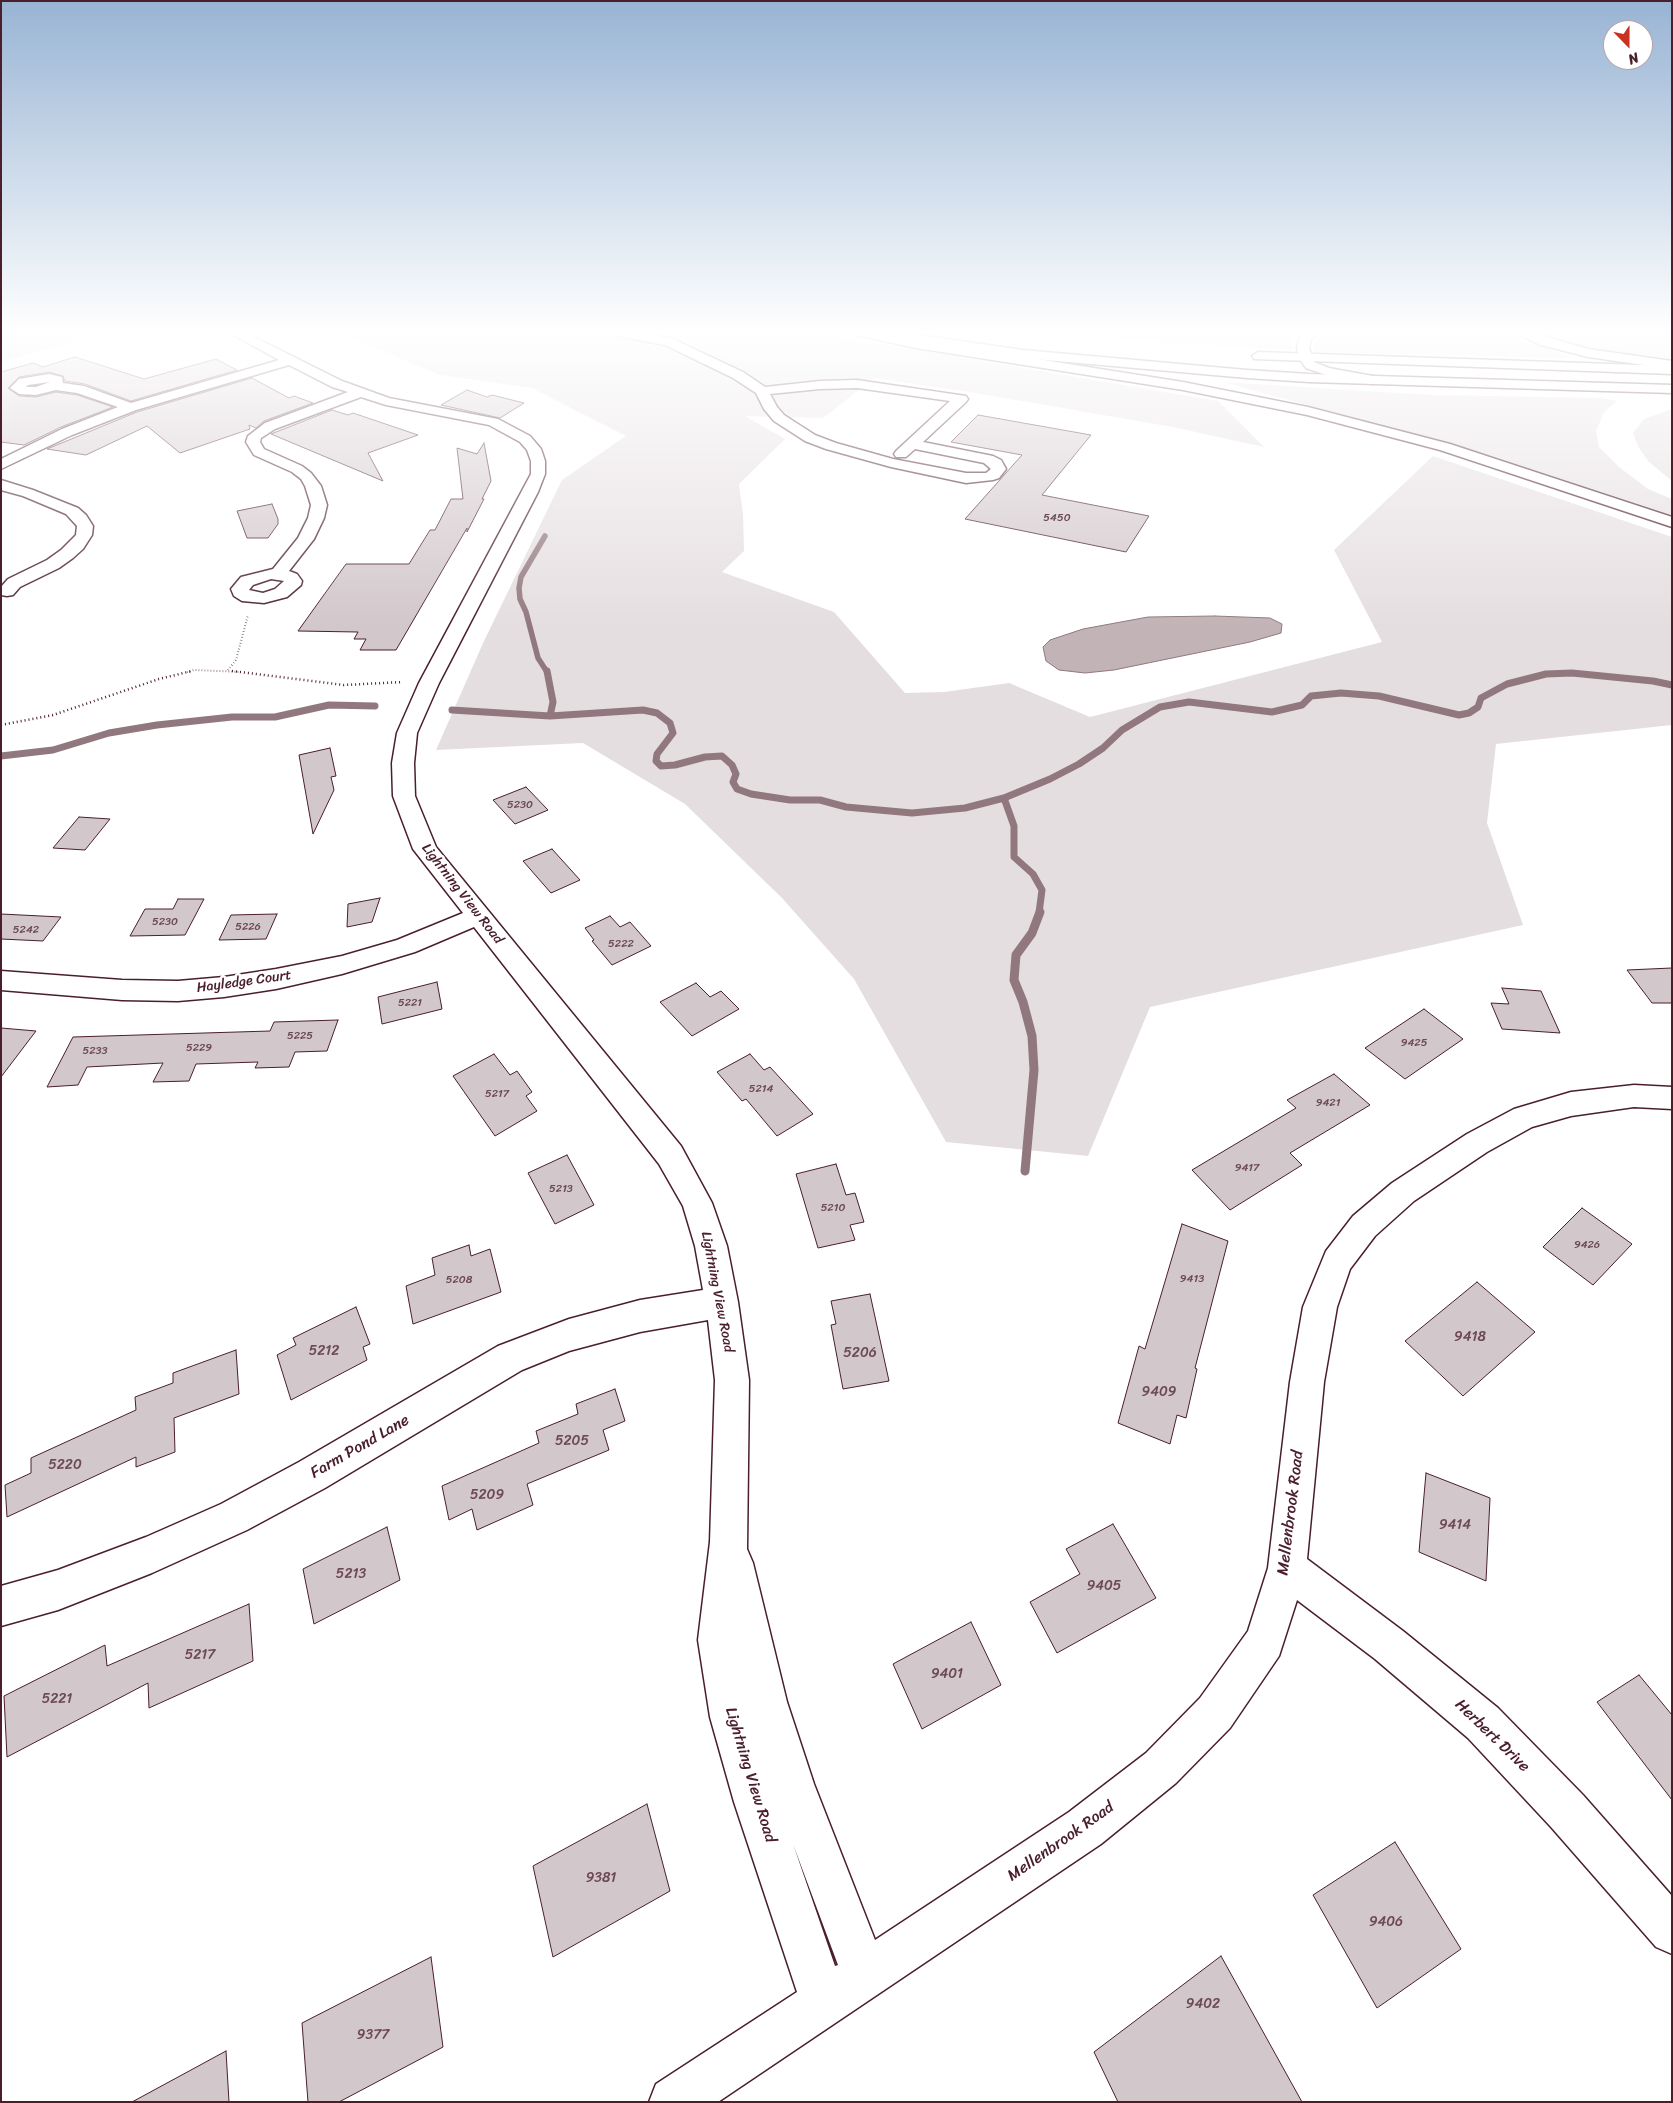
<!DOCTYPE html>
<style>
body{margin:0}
#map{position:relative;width:1673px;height:2103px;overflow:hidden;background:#fff;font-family:Sriracha,sans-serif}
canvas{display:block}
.frame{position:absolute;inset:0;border:2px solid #4a1f2b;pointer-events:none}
.north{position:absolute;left:1603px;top:20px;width:50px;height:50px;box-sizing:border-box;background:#fff;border:1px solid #b7a5aa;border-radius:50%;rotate:158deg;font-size:14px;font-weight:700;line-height:20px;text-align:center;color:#4a1f2b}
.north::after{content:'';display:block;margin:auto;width:18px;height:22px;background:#c8321e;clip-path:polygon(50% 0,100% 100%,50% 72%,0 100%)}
</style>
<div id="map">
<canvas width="1673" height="2103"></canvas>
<div class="frame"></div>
<div class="north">N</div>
</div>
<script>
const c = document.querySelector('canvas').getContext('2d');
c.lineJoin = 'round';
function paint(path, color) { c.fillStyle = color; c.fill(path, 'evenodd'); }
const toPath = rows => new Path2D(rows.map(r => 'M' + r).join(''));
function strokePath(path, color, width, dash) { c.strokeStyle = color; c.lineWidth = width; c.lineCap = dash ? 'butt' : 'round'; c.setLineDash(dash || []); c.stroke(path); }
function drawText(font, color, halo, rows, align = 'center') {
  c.font = font + ' Sriracha,sans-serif'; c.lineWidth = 5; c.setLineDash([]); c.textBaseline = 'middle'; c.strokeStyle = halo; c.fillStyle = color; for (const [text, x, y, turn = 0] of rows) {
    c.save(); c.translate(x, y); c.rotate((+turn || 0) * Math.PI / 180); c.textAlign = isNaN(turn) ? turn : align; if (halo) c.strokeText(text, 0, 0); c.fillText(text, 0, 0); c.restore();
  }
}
const green = toPath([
 [1,332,61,332,53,336,79,340,1,362],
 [337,332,811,332,1218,401,1264,447,1173,427,970,392,874,378,823,418,745,416,785,439,739,484,743,514,744,551,722,572,834,612,905,693,944,692,1009,683,1090,717,1382,642,1334,550,1433,456,1672,537,1672,725,1496,744,1487,823,1523,925,1150,1007,1088,1156,946,1142,854,979,782,898,685,804,583,743,436,750,484,641,562,480,626,436,532,388,440,375],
 [1202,332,1302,332,1291,341,1292,350,1091,337,1092,334],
 [1323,332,1501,332,1573,358,1313,352,1316,339],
 [1534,332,1672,332,1672,360,1612,353,1575,346],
 [1223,382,1431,395,1600,398,1617,401,1604,412,1596,431,1599,447,1619,467,1648,489,1672,499,1672,515,1486,454],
 [1672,409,1672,481,1649,462,1639,448,1633,433,1644,419]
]);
const water = toPath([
 [1215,616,1270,618,1282,624,1281,633,1250,642,1114,670,1085,673,1059,670,1046,661,1043,647,1050,640,1083,629,1148,617,1215,616]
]);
const streamFar2 = toPath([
 [545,536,521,577,519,588,520,599,526,612,538,658,547,672]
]);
const streamFar1 = toPath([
 [547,671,553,702,550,716],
 [452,710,550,716,643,710,657,713,670,723,673,733,657,754,656,761,661,766,675,765,705,757,722,756,732,765,736,774,733,782,737,789,751,794,790,800,820,800,846,807,912,813,965,808,1004,798,1050,779,1079,764,1103,748,1122,730,1160,707,1189,702,1272,712,1302,705,1311,696,1341,693,1379,696,1459,715,1469,713,1478,707,1481,698,1507,684,1546,674,1572,673,1653,681,1672,685],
 [1,756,53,750,109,733,157,725,232,717,275,717,329,705,375,706],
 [1004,798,1014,826,1014,857,1033,874,1042,890,1039,913]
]);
const stream = toPath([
 [1025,1171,1034,1070,1032,1036,1023,1002,1014,980,1016,955,1032,933,1040,912]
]);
const building = toPath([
 [75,357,144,379,216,359,237,370,131,401,85,384,65,381,63,376,49,372,19,377,8,388,19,396,36,397,56,392,77,395,113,407,61,427,24,445,1,442,1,372,33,363,43,367,75,357],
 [252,378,289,398,294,396,313,403,264,421,256,428,249,425,250,429,180,453,147,426,86,455,47,449,137,412,252,378],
 [467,390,487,397,492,395,524,403,500,418,441,405,467,390],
 [332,410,348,415,353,413,418,435,368,453,383,481,271,434,332,410],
 [978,415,1091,435,1042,495,1149,516,1126,552,965,519,1022,455,951,442,978,415],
 [484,443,491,481,482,499,484,499,467,532,467,528,396,650,360,650,366,639,354,639,358,632,298,631,346,564,409,564,430,530,435,530,451,499,463,499,457,448,477,454,484,443],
 [272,504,278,519,278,524,268,538,247,538,237,511,272,504],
 [330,748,336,776,331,777,334,790,313,834,299,755,330,748],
 [526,787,548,810,515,824,493,800,526,787],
 [79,817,110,819,85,850,53,848,79,817],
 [552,849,580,880,551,893,523,861,552,849],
 [380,898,372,922,347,927,348,904,380,898],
 [178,899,204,899,185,935,130,936,145,909,173,909,178,899],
 [1,914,61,917,43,941,1,939,1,914],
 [277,914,266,939,219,940,231,915,277,914],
 [610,916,620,927,630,922,651,946,612,965,592,941,594,940,585,928,610,916],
 [1672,968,1672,1003,1652,1003,1627,970,1672,968],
 [437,982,442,1009,382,1024,378,997,437,982],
 [696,983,710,997,721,991,739,1009,692,1036,660,1002,696,983],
 [1502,988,1541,991,1560,1033,1502,1029,1491,1003,1509,1004,1502,988],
 [1424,1009,1463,1039,1405,1079,1365,1048,1424,1009],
 [338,1020,327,1051,295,1052,289,1067,255,1068,258,1062,196,1064,189,1081,153,1082,163,1063,87,1067,78,1085,47,1087,73,1037,270,1031,274,1022,338,1020],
 [1,1028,36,1031,1,1077,1,1028],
 [494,1054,510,1075,517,1071,532,1092,526,1096,537,1111,495,1136,453,1076,494,1054],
 [750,1054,764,1070,770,1067,813,1114,777,1136,746,1099,742,1101,717,1072,750,1054],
 [1334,1074,1370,1105,1290,1153,1302,1165,1230,1210,1192,1170,1296,1108,1287,1100,1334,1074],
 [567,1155,594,1205,555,1224,528,1173,567,1155],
 [836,1164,846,1195,855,1193,864,1222,850,1225,855,1240,818,1248,796,1174,836,1164],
 [1582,1208,1632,1244,1593,1285,1543,1247,1582,1208],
 [1182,1224,1228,1241,1195,1368,1197,1369,1186,1418,1177,1415,1170,1444,1118,1423,1139,1346,1145,1349,1182,1224],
 [469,1245,471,1256,490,1249,501,1292,413,1324,406,1286,435,1275,432,1258,469,1245],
 [1477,1282,1535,1332,1463,1396,1405,1341,1477,1282],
 [870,1294,889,1381,843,1389,831,1325,836,1324,831,1301,870,1294],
 [356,1307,370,1344,363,1347,367,1360,291,1400,277,1355,296,1345,293,1338,356,1307],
 [236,1350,239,1394,174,1418,175,1452,136,1467,136,1457,7,1517,5,1485,31,1473,31,1458,136,1410,135,1397,173,1383,173,1373,236,1350],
 [615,1389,625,1421,603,1430,609,1450,527,1484,533,1505,477,1530,472,1509,449,1520,442,1486,539,1443,536,1431,578,1414,576,1404,615,1389],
 [1426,1473,1490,1498,1486,1581,1419,1552,1426,1473],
 [1113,1524,1156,1598,1057,1653,1030,1602,1080,1574,1066,1549,1113,1524],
 [387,1527,400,1580,314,1624,303,1569,387,1527],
 [249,1604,253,1661,149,1708,148,1683,7,1757,4,1696,105,1645,107,1666,249,1604],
 [971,1622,1001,1685,922,1729,893,1664,971,1622],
 [1639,1675,1672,1715,1672,1800,1597,1702,1639,1675],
 [647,1804,670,1891,553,1957,533,1866,647,1804],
 [1395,1842,1461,1949,1377,2008,1313,1895,1395,1842],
 [1221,1956,1302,2102,1118,2102,1094,2052,1221,1956],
 [431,1957,443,2047,339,2102,308,2102,302,2023,431,1957],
 [226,2051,229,2102,132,2102,226,2051]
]);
const pathFar1 = toPath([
 [228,670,236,660,248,615],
 [187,672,194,670,241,672]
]);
const path = toPath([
 [232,671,344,685,403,682],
 [1,725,53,715,159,679,192,671]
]);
const minor = toPath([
 [228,332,244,332,342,381,389,398,498,419,530,436,541,449,545,461,545,474,538,492,439,683,417,733,414,763,415,796,436,847,681,1146,712,1203,727,1246,738,1302,749,1380,747,1549,753,1563,787,1702,814,1784,875,1940,1069,1812,1146,1753,1200,1698,1248,1631,1268,1568,1290,1382,1303,1307,1326,1251,1353,1216,1392,1183,1467,1134,1514,1109,1571,1092,1634,1085,1672,1087,1672,1109,1634,1107,1571,1116,1532,1127,1487,1152,1414,1201,1375,1236,1350,1269,1337,1307,1324,1382,1307,1559,1403,1631,1498,1708,1583,1795,1672,1896,1672,1954,1656,1947,1551,1827,1468,1738,1375,1659,1297,1600,1279,1656,1230,1728,1176,1783,1101,1844,718,2102,649,2102,656,2084,797,1992,734,1802,710,1717,698,1640,710,1542,715,1380,708,1320,640,1332,569,1351,522,1370,325,1488,247,1530,152,1573,58,1610,1,1626,1,1586,58,1570,146,1537,221,1504,299,1462,498,1346,569,1319,640,1300,703,1290,695,1246,683,1206,659,1164,474,927,415,952,342,974,276,989,224,997,178,1001,122,1000,1,990,1,971,122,980,178,981,224,977,276,969,342,956,397,940,463,913,413,849,393,796,392,763,397,733,419,683,531,474,531,461,527,450,520,442,489,425,386,405,361,397,275,429,261,438,260,442,264,449,302,466,311,473,321,486,327,505,324,518,314,539,289,571,297,574,302,581,301,585,287,597,264,603,242,601,234,596,231,589,241,577,273,569,298,538,308,518,311,505,305,486,301,479,292,472,254,455,246,442,248,436,265,423,348,392,332,387,289,365,136,410,72,435,1,469,1,459,62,429,118,407,77,393,56,390,36,395,19,394,10,388,19,379,49,374,62,377,63,383,84,386,131,403,279,360,228,332],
 [50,382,36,387,26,387,28,385,50,382],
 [271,579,284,581,275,589,263,593,249,590,253,585,271,579],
 [793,1844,838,1965,835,1966,793,1844],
 [611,332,641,332,673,339,743,372,765,387,820,381,857,380,966,396,968,399,966,402,923,442,993,456,1001,460,1006,469,999,478,993,480,966,483,891,467,826,449,805,441,774,421,764,409,756,393,733,378,665,345,617,336,611,332],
 [857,388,950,401,896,451,894,454,896,457,906,457,915,449,984,463,991,469,986,473,966,473,893,459,836,443,815,435,784,415,777,407,770,394,820,389,857,388],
 [1,480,33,490,78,508,86,515,93,526,92,535,83,549,73,558,59,568,20,587,13,595,7,596,1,595,1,587,8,579,47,560,61,550,76,535,77,526,66,514,23,496,1,490,1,480]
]);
const major = toPath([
 [865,332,898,332,1023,350,1247,370,1309,374,1672,385,1672,393,1309,382,1247,378,1023,358,871,336,865,332],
 [1258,352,1672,366,1672,374,1254,359,1252,356,1258,352]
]);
const highway = toPath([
 [854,332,878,332,916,340,1183,382,1308,407,1450,444,1672,517,1672,527,1440,450,1307,415,1183,390,916,348,856,335,854,332],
 [1305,332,1318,332,1311,340,1309,348,1314,362,1329,368,1378,377,1379,380,1373,384,1326,375,1306,368,1299,358,1297,348,1299,339,1305,332],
 [1512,332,1530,332,1588,349,1672,361,1672,369,1588,357,1541,345,1512,332]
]);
const numberNames = [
 ["5450",1057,518],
 ["5230",520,805],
 ["5230",165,922],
 ["5226",248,927],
 ["5242",26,930],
 ["5222",621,944],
 ["5221",410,1003],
 ["5225",300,1036],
 ["9425",1414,1043],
 ["5229",199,1048],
 ["5233",95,1051],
 ["5214",761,1089],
 ["5217",497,1094],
 ["9421",1328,1103],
 ["9417",1247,1168],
 ["5213",561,1189],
 ["5210",833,1208],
 ["9426",1587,1245],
 ["9413",1192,1279],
 ["5208",459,1280]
];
const streetNames = [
 ["Lightning View Road",462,894,52],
 ["Hayledge Court",244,982,-8],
 ["Lightning View Road",717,1292,79]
];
const nearNumbernames = [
 ["9418",1470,1337],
 ["5212",324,1351],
 ["5206",860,1353],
 ["9409",1159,1392],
 ["5205",572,1441],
 ["5220",65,1465],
 ["5209",487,1495],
 ["9414",1455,1525],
 ["5213",351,1574],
 ["9405",1104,1586],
 ["5217",200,1655],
 ["9401",947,1674],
 ["5221",57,1699],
 ["9381",601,1878],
 ["9406",1386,1922],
 ["9402",1203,2004],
 ["9377",373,2035]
];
const nearStreetnames = [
 ["Farm Pond Lane",360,1447,-30],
 ["Mellenbrook Road",1291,1513,-83],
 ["Herbert Drive",1492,1736,44],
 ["Lightning View Road",750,1775,73],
 ["Mellenbrook Road",1061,1842,-35]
];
paint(green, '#e5dee0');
paint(water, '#c1b3b6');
strokePath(water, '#91787e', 1);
strokePath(streamFar2, '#91787e', 5.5);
strokePath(streamFar1, '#91787e', 7);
strokePath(stream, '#91787e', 9);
paint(building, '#d2c7cb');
strokePath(building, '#4a1f2b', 1);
strokePath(minor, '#4a1f2b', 3);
strokePath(major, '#4a1f2b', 3);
strokePath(highway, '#4a1f2b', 3);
strokePath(pathFar1, '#4a1f2b', 2, [0.5, 2.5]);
strokePath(path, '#4a1f2b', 2.5, [1, 3]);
paint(minor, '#fff');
paint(major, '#fff');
paint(highway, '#fff');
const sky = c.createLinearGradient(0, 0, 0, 627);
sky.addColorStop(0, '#98b4d4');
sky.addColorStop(0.53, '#fff');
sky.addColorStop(1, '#ffffff00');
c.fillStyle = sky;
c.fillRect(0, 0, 1673, 627);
drawText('11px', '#6c4953', null, numberNames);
drawText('14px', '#4a1f2b', '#fff', streetNames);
drawText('14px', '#6c4953', null, nearNumbernames);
drawText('16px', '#4a1f2b', '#fff', nearStreetnames);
</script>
